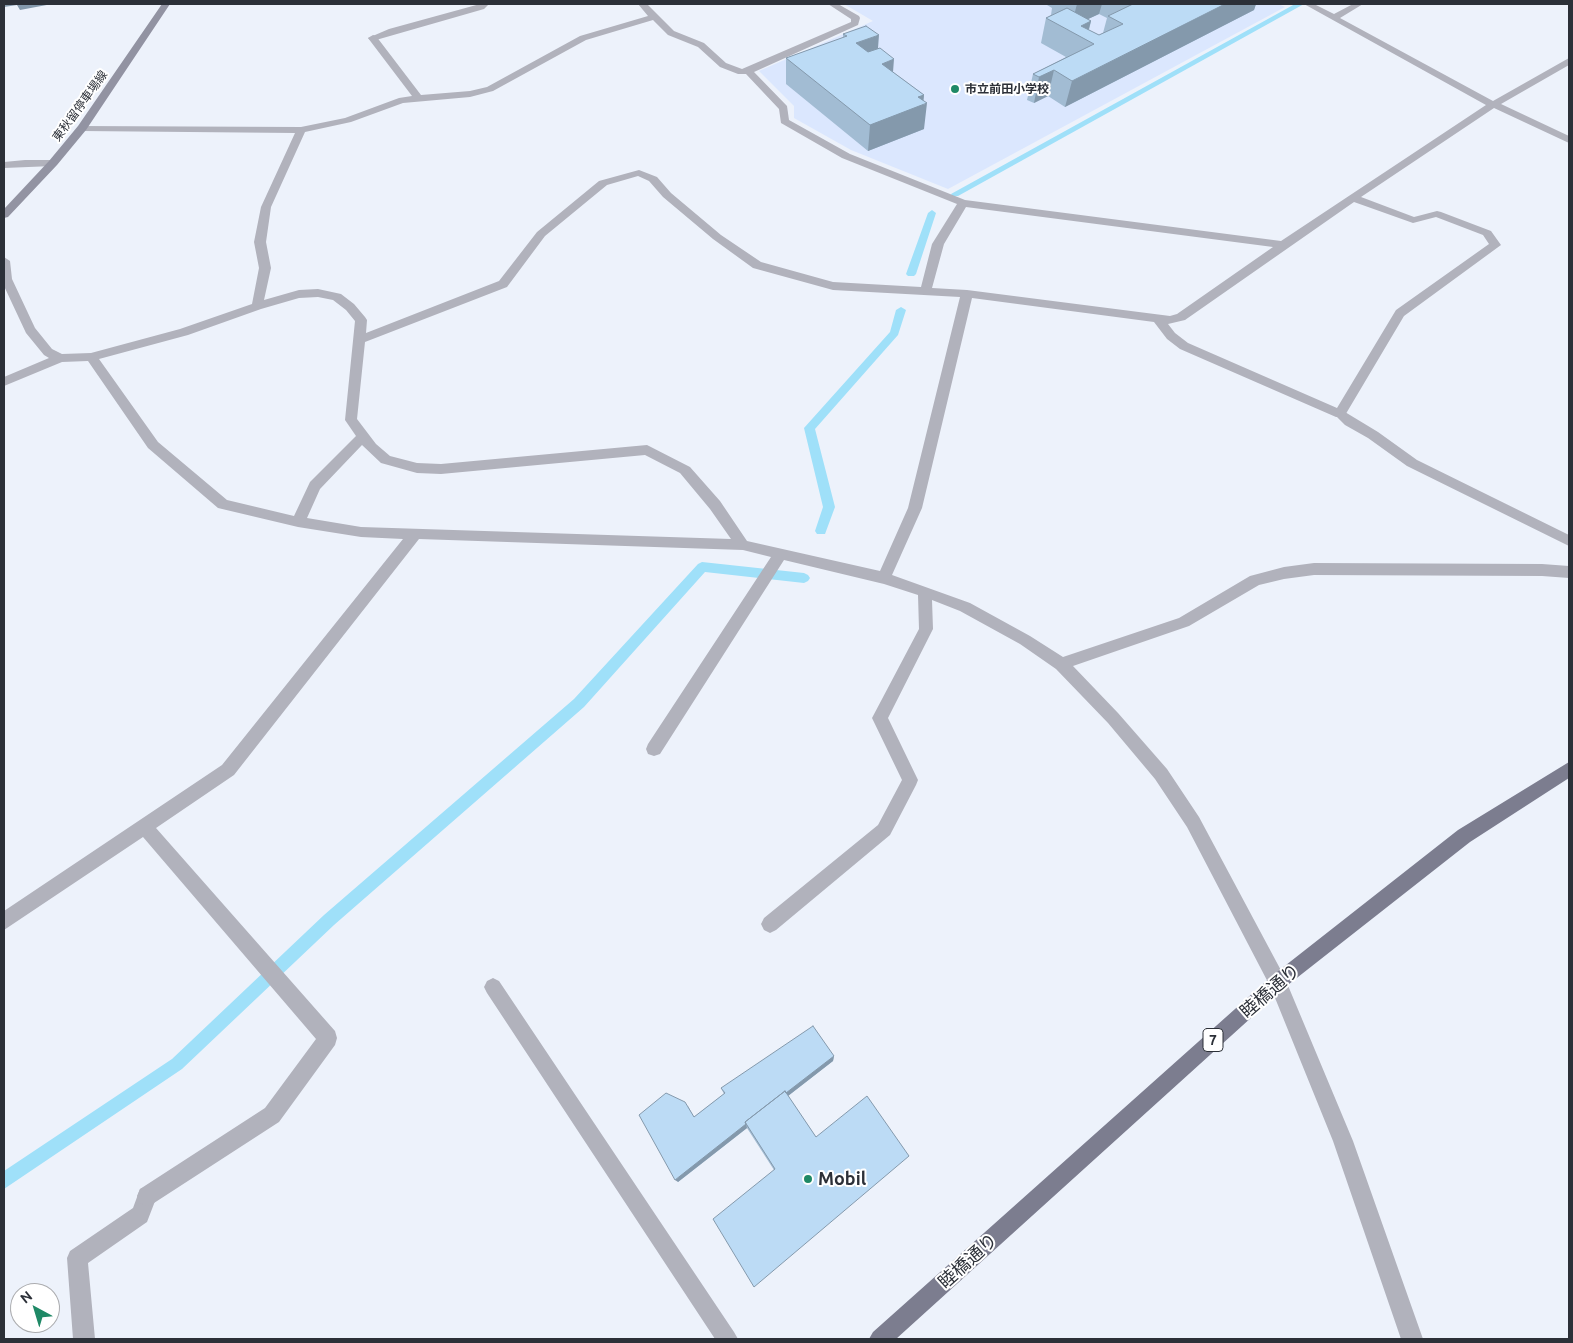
<!DOCTYPE html>
<meta charset="utf-8">
<style>
body{margin:0}
#map{position:relative;width:1573px;height:1343px;overflow:hidden;background:#edf2fb;font-family:Ubuntu,sans-serif}
canvas{display:block}
.frame{position:absolute;inset:0;border:5px solid #2c3038;pointer-events:none}
.north{position:absolute;left:10px;top:1283px;width:50px;height:50px;box-sizing:border-box;background:#fff;border:1px solid #abacaf;border-radius:50%;rotate:321deg;font-size:14px;font-weight:700;line-height:20px;text-align:center;color:#2c3038}
.north::after{content:'';display:block;margin:auto;width:18px;height:22px;background:#1f8966;clip-path:polygon(50% 0,100% 100%,50% 72%,0 100%)}
</style>
<div id="map">
<canvas width="1573" height="1343"></canvas>
<div class="frame"></div>
<div class="north">N</div>
</div>
<script>
const c = document.querySelector('canvas').getContext('2d');
c.lineJoin = 'round';
function paint(path, color) { c.fillStyle = color; c.fill(path, 'evenodd'); }
const toPath = rows => new Path2D(rows.map(r => 'M' + r).join(''));
function strokePath(path, color, width, dash) { c.strokeStyle = color; c.lineWidth = width; c.lineCap = dash ? 'butt' : 'round'; c.setLineDash(dash || []); c.stroke(path); }
function drawText(font, color, halo, rows, align = 'center') {
  c.font = font + ' Ubuntu,"Noto Sans JP",sans-serif'; c.lineWidth = 4; c.setLineDash([]); c.textBaseline = 'middle'; c.strokeStyle = halo; c.fillStyle = color; for (const [text, x, y, turn = 0] of rows) {
    c.save(); c.translate(x, y); c.rotate((+turn || 0) * Math.PI / 180); c.textAlign = isNaN(turn) ? turn : align; if (halo) c.strokeText(text, 0, 0); c.fillText(text, 0, 0); c.restore();
  }
}
const built = toPath([
 [844,4,1278,4,1285,7,948,189,851,150,794,118,794,106,759,71,873,21]
]);
const stream = toPath([
 [1295,4,1304,4,958,196,952,196,951,194,1295,4],
 [932,210,936,213,916,274,914,276,908,276,906,274,928,213,932,210],
 [901,307,906,310,898,335,815,429,835,507,825,534,817,534,815,531,823,507,804,428,890,332,896,310,901,307],
 [702,562,804,573,808,575,810,578,808,581,804,583,705,572,584,707,334,925,182,1069,4,1189,4,1171,172,1059,324,915,574,699,698,564,702,562]
]);
const lane = toPath([
 [480,4,489,4,484,9,376,40,370,40,368,38,389,29,480,4],
 [1340,409,1378,432,1417,460,1569,535,1569,546,1407,466,1368,438,1345,425,1334,414,1336,411,1340,409],
 [147,1186,154,1189,157,1196,147,1222,88,1263,95,1339,73,1339,67,1258,70,1251,133,1208,140,1189,147,1186]
]);
const street = toPath([
 [638,4,647,4,674,31,704,43,726,63,742,69,851,22,851,19,828,4,838,4,859,16,860,18,858,25,754,72,787,106,789,120,850,154,965,200,1281,241,1486,105,1304,4,1314,4,1334,14,1353,4,1363,4,1340,18,1493,101,1569,58,1569,65,1501,104,1569,136,1569,143,1494,108,1361,197,1414,217,1437,211,1441,212,1491,231,1501,245,1404,316,1344,417,1336,417,1180,349,1167,339,1154,322,972,298,922,508,892,575,970,603,1030,636,1063,657,1179,618,1250,576,1284,567,1314,563,1542,564,1569,566,1569,578,1542,576,1314,575,1284,579,1259,585,1189,626,1073,666,1118,713,1167,769,1199,817,1284,976,1353,1141,1423,1339,1401,1339,1333,1141,1271,988,1187,827,1155,779,1108,723,1056,669,1020,644,960,611,932,600,933,629,888,718,918,780,916,785,890,835,776,930,770,933,764,930,761,924,764,918,878,825,902,780,872,718,919,629,918,595,884,584,784,560,660,754,654,756,648,754,646,749,648,744,771,557,743,550,419,539,234,775,156,828,335,1031,337,1038,335,1045,279,1122,154,1203,147,1206,140,1203,137,1196,140,1189,265,1108,316,1039,143,837,4,930,4,911,222,765,403,539,361,537,298,527,218,508,148,448,88,361,62,362,4,386,4,377,49,358,44,355,26,333,4,286,4,257,10,261,12,279,35,328,52,349,62,354,91,353,180,329,252,304,259,268,254,242,261,207,295,133,82,131,78,130,78,126,301,127,345,118,399,98,412,96,368,38,373,35,376,36,421,95,470,91,487,87,580,36,648,16,638,4],
 [653,20,668,35,698,47,720,67,738,74,746,74,779,109,781,123,842,158,957,204,932,244,921,287,833,282,761,262,721,235,671,193,657,177,639,170,599,181,537,232,499,281,366,333,367,320,365,317,354,304,341,294,318,289,299,290,264,300,271,268,266,242,271,207,305,132,351,122,403,103,470,97,493,91,586,40,653,20],
 [638,176,649,181,663,197,713,239,753,268,833,290,960,297,908,508,880,571,747,541,720,501,690,467,647,445,441,464,417,463,390,456,376,444,357,419,365,342,507,287,545,236,607,185,638,176],
 [1354,202,1413,223,1436,217,1483,235,1489,244,1396,310,1337,408,1188,343,1175,333,1168,324,1185,320,1354,202],
 [966,207,1273,247,1177,314,1170,316,967,290,932,288,944,244,966,207],
 [318,297,333,300,346,310,355,321,345,420,356,436,310,482,294,516,227,500,158,442,99,359,188,335,261,309,299,298,318,297],
 [362,445,381,463,417,473,441,474,645,455,680,473,710,509,731,539,361,527,307,518,320,489,362,445],
 [25,160,53,160,58,163,53,166,4,168,4,162,25,160],
 [493,978,499,981,734,1332,738,1339,715,1339,487,993,484,987,487,981,493,978]
]);
const secondary = toPath([
 [162,4,170,4,86,130,57,165,8,217,4,218,4,209,49,161,78,126,162,4]
]);
const primary = toPath([
 [1569,762,1569,778,1470,842,1284,988,896,1339,869,1339,873,1332,1272,976,1458,830,1569,762]
]);
const wall = toPath([
 [1047,4,1256,4,1254,10,1065,107,1048,96,1034,103,1027,100,1033,74,1066,57,1041,43,1046,18,1051,15,1052,8,1047,5],
 [1099,14,1107,18,1103,33,1099,35,1089,30,1091,21,1088,19],
 [843,34,878,49,893,72,924,95,923,101,924,129,868,151,786,84,786,58,843,38],
 [834,1056,833,1061,788,1096,816,1137,909,1156,774,1170,747,1128,678,1182,688,1106,694,1117,724,1094,721,1088]
]);
const shadedWall = toPath([
 [4,4,52,4,20,10,17,5,4,7],
 [1077,4,1102,4,1099,14,1071,27],
 [1225,4,1256,4,1254,10,1065,107,1072,81],
 [1091,21,1086,39,1081,26],
 [879,35,877,61,856,43],
 [894,59,892,85,882,64],
 [1054,70,1048,96,1034,103,1039,77],
 [924,95,923,105,927,103,924,129,868,151,870,125,918,97],
 [834,1056,833,1061,748,1127,746,1124],
 [746,1124,747,1128,678,1182,675,1180]
]);
const building = toPath([
 [1133,4,1225,4,1072,81,1054,70,1039,77,1033,74,1094,44,1046,18,1067,8,1091,21,1081,26,1099,35,1123,24,1108,16,1133,4],
 [866,26,879,35,856,43,868,52,880,48,894,59,882,64,924,95,918,97,927,103,870,125,786,58,847,36,843,34,866,26],
 [813,1026,834,1056,786,1093,785,1091,745,1122,746,1124,675,1180,639,1115,666,1093,685,1102,694,1117,725,1093,721,1088,813,1026],
 [785,1091,816,1137,867,1096,909,1156,754,1287,713,1219,775,1169,745,1122,785,1091]
]);
const markers = [
 [955,89,5,"#1f8966"],
 [808,1179,5,"#1f8966"]
];
const farPoinames = [
 ["市立前田小学校",965,89]
];
const farStreetnames = [
 ["東秋留停車場線",80,106,-54]
];
const shields = [
 [1213,1040,20]
];
const shieldNames = [
 ["7",1213,1040]
];
const nearStreetnames = [
 ["睦橋通り",1270,991,-41],
 ["睦橋通り",968,1261,-42]
];
const nearPoinames = [
 ["Mobil",818,1179]
];
paint(built, '#dbe7fe');
paint(stream, '#9fe0f9');
paint(lane, '#b1b2bc');
paint(street, '#b1b2bc');
paint(secondary, '#9293a2');
paint(primary, '#7c7d8f');
paint(wall, '#a2bcd3');
paint(shadedWall, '#8499ac');
paint(building, '#bcdbf5');
strokePath(building, '#8499ac', 1);
for (const [x, y, r, color] of markers) { const dot = new Path2D(); dot.arc(x, y, r, 0, 2 * Math.PI); c.fillStyle = color; c.fill(dot); strokePath(dot, '#fff', 2); }
drawText('bold 12px', '#2c3038', '#fff', farPoinames, 'left');
drawText('12px', '#2c3038', '#fff', farStreetnames);
for (const [x, y, w] of shields) { const box = new Path2D(); box.roundRect(x - w / 2, y - 11.5, w, 23, 4); c.fillStyle = '#fff'; c.fill(box); strokePath(box, '#2c3038', 1); }
drawText('bold 14px', '#2c3038', null, shieldNames);
drawText('18px', '#2c3038', '#fff', nearStreetnames);
drawText('bold 18px', '#2c3038', '#fff', nearPoinames, 'left');
</script>
